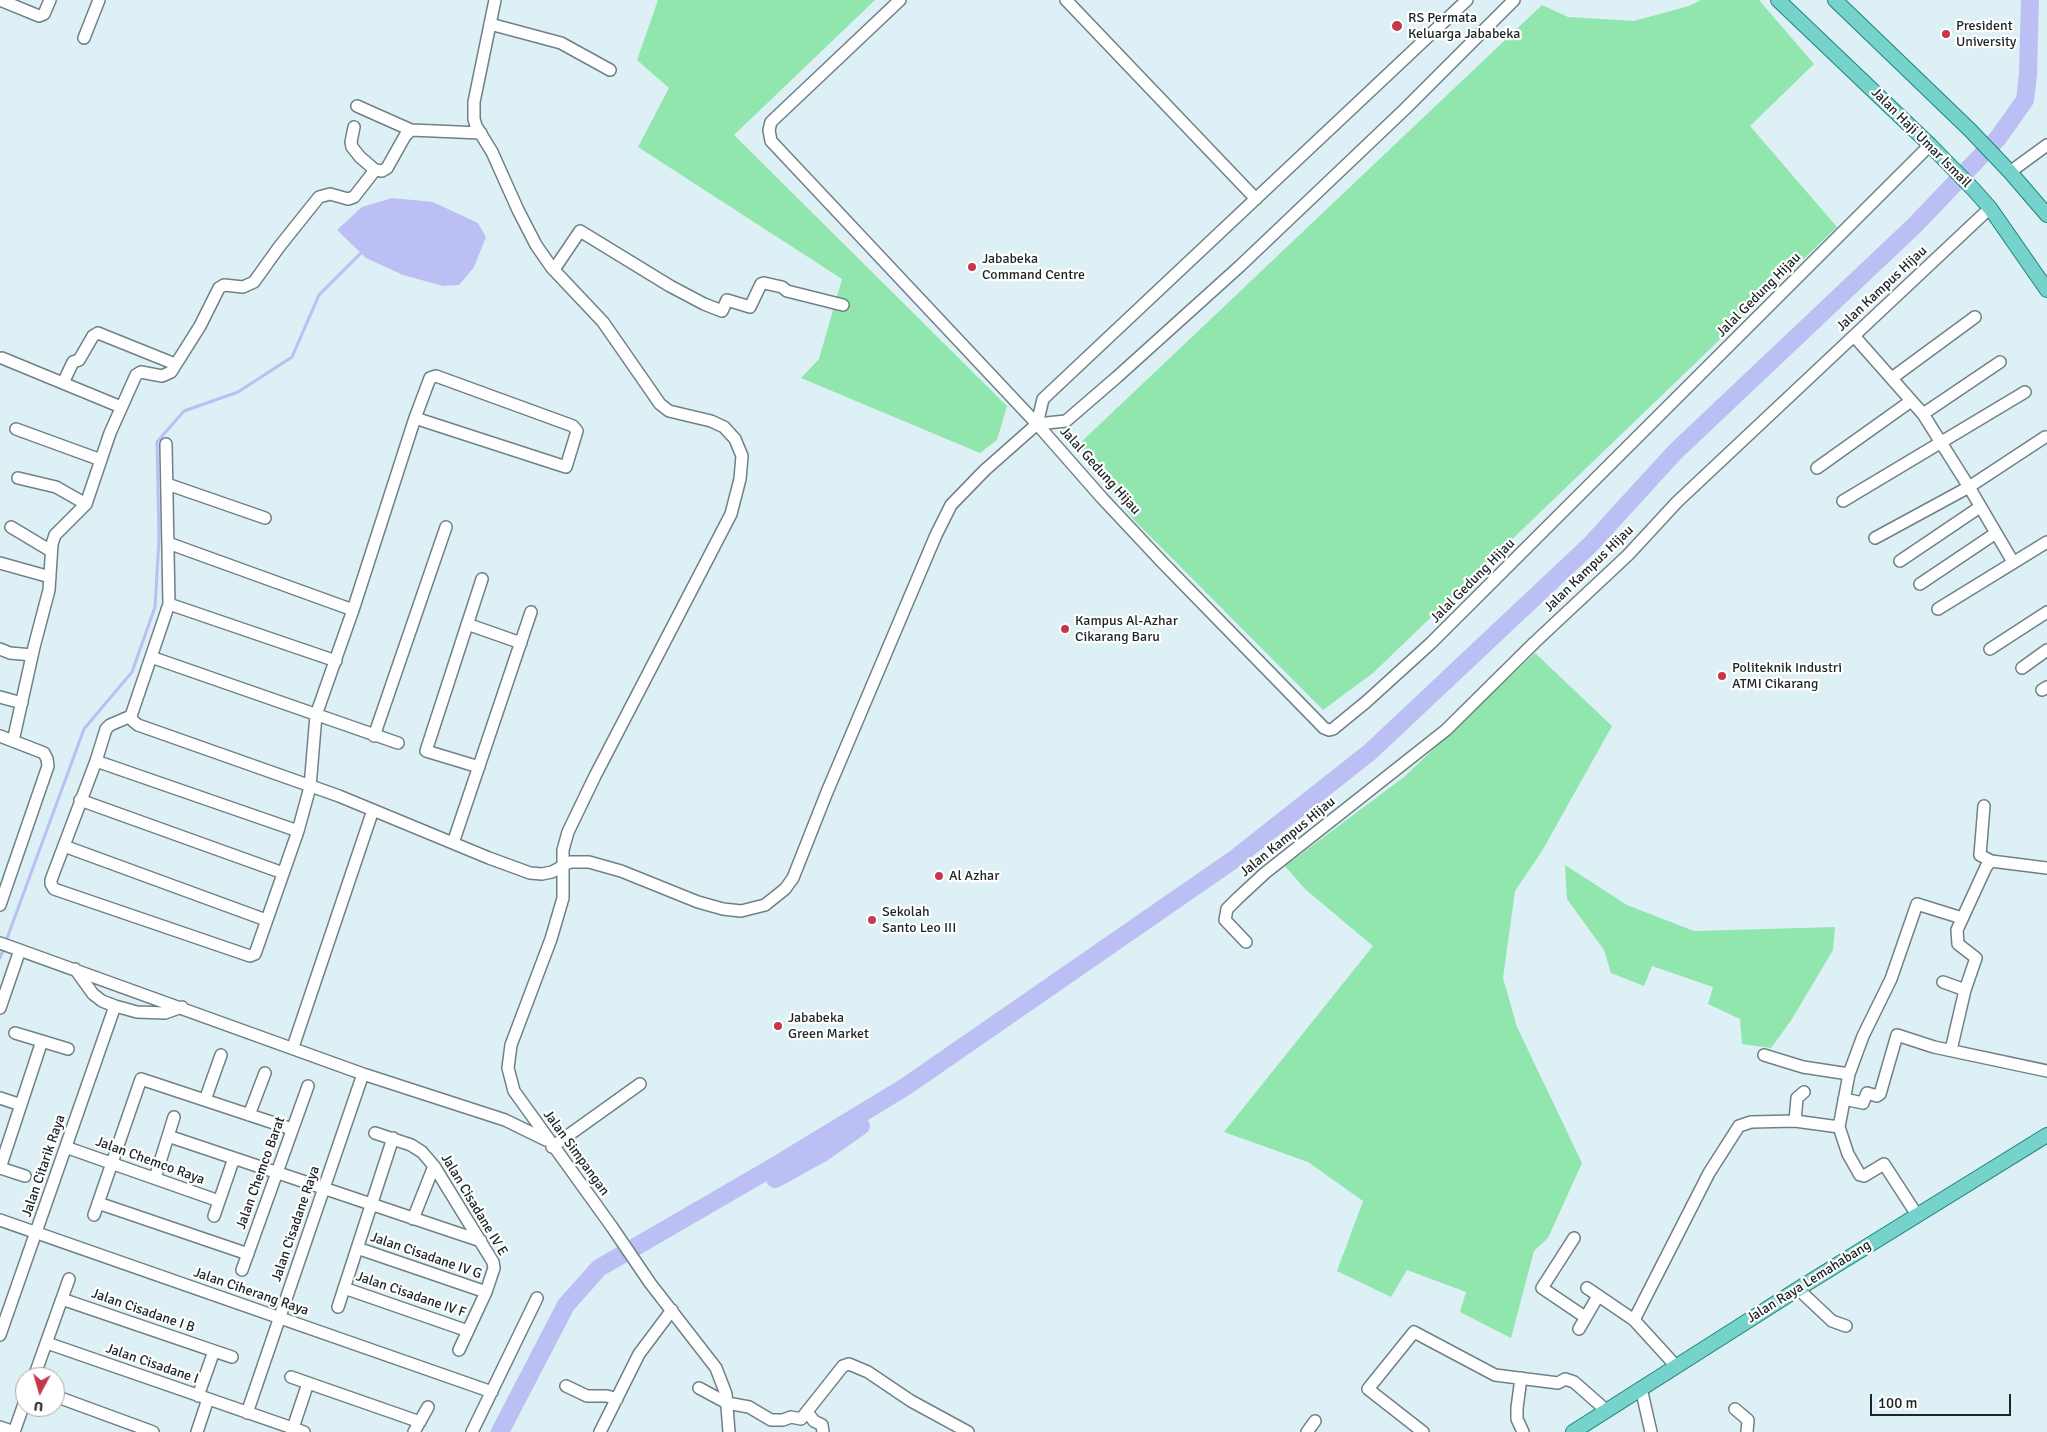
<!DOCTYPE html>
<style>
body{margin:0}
#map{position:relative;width:2047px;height:1432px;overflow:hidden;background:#ddf0f5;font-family:Signika,sans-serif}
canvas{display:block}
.north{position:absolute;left:15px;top:1367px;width:50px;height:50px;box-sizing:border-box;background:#fff;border:1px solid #a5a8a9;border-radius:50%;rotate:186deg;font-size:14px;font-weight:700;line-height:20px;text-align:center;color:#1e2527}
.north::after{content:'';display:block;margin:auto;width:18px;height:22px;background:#c6364c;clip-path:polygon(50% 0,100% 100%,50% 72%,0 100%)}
.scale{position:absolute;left:1870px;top:1394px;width:141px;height:22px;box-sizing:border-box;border:2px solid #1e2527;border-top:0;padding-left:6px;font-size:15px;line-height:18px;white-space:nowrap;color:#1e2527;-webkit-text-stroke:4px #fff;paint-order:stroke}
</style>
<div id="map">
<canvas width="2047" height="1432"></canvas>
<div class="north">U</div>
<div class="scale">100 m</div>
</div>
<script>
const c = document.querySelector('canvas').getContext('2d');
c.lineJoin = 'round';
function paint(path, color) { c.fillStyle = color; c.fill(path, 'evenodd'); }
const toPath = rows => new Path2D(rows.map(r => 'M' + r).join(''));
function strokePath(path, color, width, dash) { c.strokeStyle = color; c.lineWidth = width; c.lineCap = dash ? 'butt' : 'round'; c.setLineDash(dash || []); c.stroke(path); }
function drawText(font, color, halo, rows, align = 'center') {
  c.font = font + ' Signika,sans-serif'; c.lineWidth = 4.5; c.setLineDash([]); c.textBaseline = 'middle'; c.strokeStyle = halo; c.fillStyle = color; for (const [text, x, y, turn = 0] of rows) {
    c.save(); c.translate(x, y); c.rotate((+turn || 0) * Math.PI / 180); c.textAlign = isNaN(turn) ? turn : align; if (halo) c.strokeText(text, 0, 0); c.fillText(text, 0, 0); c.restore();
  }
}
const green = toPath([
 [658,0,875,0,734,135,1007,406,997,440,980,453,801,378,819,359,842,279,638,147,669,88,637,60],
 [1701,0,1759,0,1814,64,1750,126,1837,227,1373,673,1323,710,1133,519,1078,445,1542,5,1568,17,1634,21,1689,6],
 [1535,653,1612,726,1542,851,1515,891,1503,978,1517,1027,1582,1163,1548,1238,1534,1251,1511,1338,1460,1312,1466,1292,1407,1270,1391,1297,1337,1271,1363,1201,1308,1162,1224,1132,1373,946,1305,889,1285,866,1404,777],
 [1565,865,1627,905,1694,931,1835,927,1833,950,1792,1019,1771,1048,1742,1044,1740,1019,1708,1004,1713,987,1652,966,1644,986,1611,973,1604,950,1567,899]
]);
const water = toPath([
 [392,198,433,202,478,223,486,237,474,267,459,285,443,286,403,275,366,258,337,230,362,207]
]);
const stream = toPath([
 [6,941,84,729,132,672,155,607,159,539,157,442,184,411,238,392,292,357,319,295,361,253],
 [0,958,4,947]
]);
const river = toPath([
 [775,1179,824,1152,861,1126],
 [500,1432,566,1305,599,1268,768,1170,905,1087,1233,860,1370,752,1590,545,1675,452,1915,225,1998,138,2025,100,2028,74,2030,0]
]);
const minor = toPath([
 [0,0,39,16,44,14,50,0],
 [495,0,474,102,474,119,476,126,492,152,518,210,536,245,552,268,603,322,660,404,669,411,711,421,724,427,735,439,742,456,740,479,731,514,595,776,568,832,563,850,563,898,551,939,511,1045,508,1068,514,1091,612,1227,650,1283,716,1368,726,1394,729,1432],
 [900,0,771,122,769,130,771,141,1037,424,1102,498,1163,563,1324,728,1329,730,1333,729,1366,702,1431,643,1930,145],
 [1066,0,1256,199],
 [490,24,561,43,610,70],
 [84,38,99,0],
 [357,106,411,130],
 [354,127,351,142,352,147,360,157,375,170],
 [2010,172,2047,145],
 [552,268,557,265,580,231,670,286,704,304,722,311,727,300,750,307,761,284,764,283,782,287,787,291,843,305],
 [1854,336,1923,414,1969,487,2013,562],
 [2,358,121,407],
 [1892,378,1975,317],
 [63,383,73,362,79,360,93,336,98,333,175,364],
 [1923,414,2000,362],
 [1037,424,1043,399,1467,0],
 [16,429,101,460],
 [166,444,169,604,131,716,110,725,106,729,96,761,51,880,51,884,54,889,250,956,255,954,298,831,310,787,316,715,353,610,415,418,430,378,436,376,573,426,577,431,566,467,415,418],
 [1817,468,1911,401],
 [18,478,56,487,86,504],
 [167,484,265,518],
 [1843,501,2025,392],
 [11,527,51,551],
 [1875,538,1969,487,2045,437],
 [168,543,353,610],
 [1900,561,1980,507],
 [0,563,50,577],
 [1920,584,1996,533],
 [169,604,336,661],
 [1938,609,2047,542],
 [467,624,521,643],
 [0,649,10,653,32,655],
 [1990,649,2047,612],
 [151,657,398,743],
 [2022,668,2047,650],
 [2042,690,2047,687],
 [0,697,22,703],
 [131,716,133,721,138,725,339,796,489,858,530,873,542,874,552,872,570,862,589,862,621,871,698,902,723,909,741,911,765,905,785,889,793,878,827,792,936,535,951,505,985,470,1037,424,1066,421,1117,377,1240,266,1405,109,1514,0],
 [0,736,44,753,47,759,48,766,0,905],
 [374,736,446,527],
 [13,741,34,647,49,590,52,544,55,535,86,504,110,433,136,375,141,372,162,376,171,372,200,326,219,288,224,285,243,287,254,282,279,247,319,197,330,194,348,199,354,197,375,170,382,171,387,168,405,136,411,130,481,133],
 [96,761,298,831],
 [479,767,426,751,482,579],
 [80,800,283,873],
 [1984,806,1980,855,1991,861,2047,868],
 [453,843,531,612],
 [64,846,266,920],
 [1246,942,1225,920,1227,909,1238,898,1265,873,1446,730,1535,642,1628,555,1677,502,1990,208],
 [0,943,363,1074,505,1120,546,1140],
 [75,969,93,994,102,1001,115,1006,137,1012,165,1013,182,1007],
 [1943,982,1965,990],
 [0,1008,20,950],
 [15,1033,68,1049],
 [293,1047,373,810],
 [1951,1050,1965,990,1976,958,1958,944,1957,930,1986,867,1991,861],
 [1764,1055,1803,1067,1849,1074],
 [0,1098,21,1105],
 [1844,1099,1863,1103,1867,1093,1877,1096,1880,1094,1897,1035,1934,1047,2047,1071],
 [205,1100,221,1055],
 [249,1115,265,1073],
 [1795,1121,1797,1098,1804,1092],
 [1839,1127,1848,1154,1860,1175,1864,1176,1884,1164,1917,1215],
 [375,1133,411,1145,422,1152,434,1166,493,1262,494,1268,486,1292,459,1350],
 [168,1136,481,1241],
 [552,1147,640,1084],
 [71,1149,219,1201],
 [0,1168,42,1041],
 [0,1168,25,1176],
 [155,1178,174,1117],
 [98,1203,248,1254],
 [94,1215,141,1079,292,1129],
 [214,1216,234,1158],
 [413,1219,434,1166],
 [0,1220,492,1392],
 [1574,1238,1542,1288,1585,1317],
 [357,1248,486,1292],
 [242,1270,308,1086],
 [344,1288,468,1331],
 [1587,1288,1634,1320,1676,1366],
 [1798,1289,1832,1321,1846,1326],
 [62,1299,232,1357],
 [338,1307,393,1138],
 [1634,1320,1709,1173,1739,1126,1751,1122,1795,1121,1839,1127,1849,1074,1863,1036,1891,979,1917,904,1962,918],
 [1579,1329,1598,1296],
 [0,1335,115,1006],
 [47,1343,304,1432],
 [34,1377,69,1279],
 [291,1377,420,1422],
 [1521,1378,1517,1408,1517,1419,1523,1432],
 [566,1386,587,1396,607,1396,617,1399],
 [699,1388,727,1403,749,1407,771,1420,783,1420,791,1417,801,1419,843,1366,849,1364,868,1372,911,1401,968,1432],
 [1641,1388,1651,1432],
 [55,1396,153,1432],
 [198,1396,214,1351],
 [1735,1409,1748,1420,1747,1432],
 [807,1412,814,1421,822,1425,823,1432],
 [247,1413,363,1074],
 [0,1427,14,1432],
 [293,1428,308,1383],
 [14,1432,25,1401],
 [197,1432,208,1399],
 [414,1432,428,1407],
 [472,1432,537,1298],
 [600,1432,639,1354,672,1310],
 [1307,1432,1315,1421],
 [1423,1432,1368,1389,1414,1332,1495,1375,1558,1383,1565,1379,1574,1382,1607,1411]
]);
const major = toPath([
 [1778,0,1930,145,1974,190,1990,208,2047,290],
 [1835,0,1970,130,2010,172,2047,215],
 [1573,1432,1798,1289,2047,1135]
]);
const markers = [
 [1397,26,6,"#c6364c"],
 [1946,34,5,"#c6364c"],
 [972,267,5,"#c6364c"],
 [1065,629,5,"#c6364c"],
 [1722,676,5,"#c6364c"],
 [939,876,5,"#c6364c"],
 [872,920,5,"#c6364c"],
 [778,1026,5,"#c6364c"]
];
const poiNames = [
 ["RS Permata",1408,18],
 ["Keluarga Jababeka",1408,34],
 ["President",1956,26],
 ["University",1956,42],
 ["Jababeka",982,259],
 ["Command Centre",982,275],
 ["Kampus Al-Azhar",1075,621],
 ["Cikarang Baru",1075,637],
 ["Politeknik Industri",1732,668],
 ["ATMI Cikarang",1732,684],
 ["Al Azhar",949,876],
 ["Sekolah",882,912],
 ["Santo Leo III",882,928],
 ["Jababeka",788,1018],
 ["Green Market",788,1034]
];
const streetNames = [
 ["Jalan Haji Umar Ismail",1921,138,45],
 ["Jalan Kampus Hijau",1882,289,-43],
 ["Jalal Gedung Hijau",1759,295,-45],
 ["Jalal Gedung Hijau",1100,471,48],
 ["Jalan Kampus Hijau",1589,569,-44],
 ["Jalal Gedung Hijau",1473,581,-45],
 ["Jalan Kampus Hijau",1288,837,-39],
 ["Jalan Simpangan",576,1153,54],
 ["Jalan Chemco Raya",150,1161,20],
 ["Jalan Citarik Raya",44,1166,-71],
 ["Jalan Chemco Barat",261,1173,-70],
 ["Jalan Cisadane IV E",474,1205,59],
 ["Jalan Cisadane Raya",296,1224,-71],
 ["Jalan Cisadane IV G",426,1256,19],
 ["Jalan Raya Lemahabang",1809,1282,-32],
 ["Jalan Ciherang Raya",251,1292,19],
 ["Jalan Cisadane IV F",411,1295,19],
 ["Jalan Cisadane I B",143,1311,19],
 ["Jalan Cisadane I",152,1364,19]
];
paint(green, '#90e6ad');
paint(water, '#bbbff4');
strokePath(stream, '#bbbff4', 3);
strokePath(river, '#bbbff4', 18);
strokePath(minor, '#708186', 14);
strokePath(major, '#1c837c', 16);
strokePath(minor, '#fff', 11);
strokePath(major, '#76d3cb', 14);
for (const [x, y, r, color] of markers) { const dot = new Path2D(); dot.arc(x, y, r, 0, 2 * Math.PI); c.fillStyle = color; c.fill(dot); strokePath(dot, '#fff', 2); }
drawText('14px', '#1e2527', '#fff', poiNames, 'left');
drawText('14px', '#1e2527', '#fff', streetNames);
</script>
